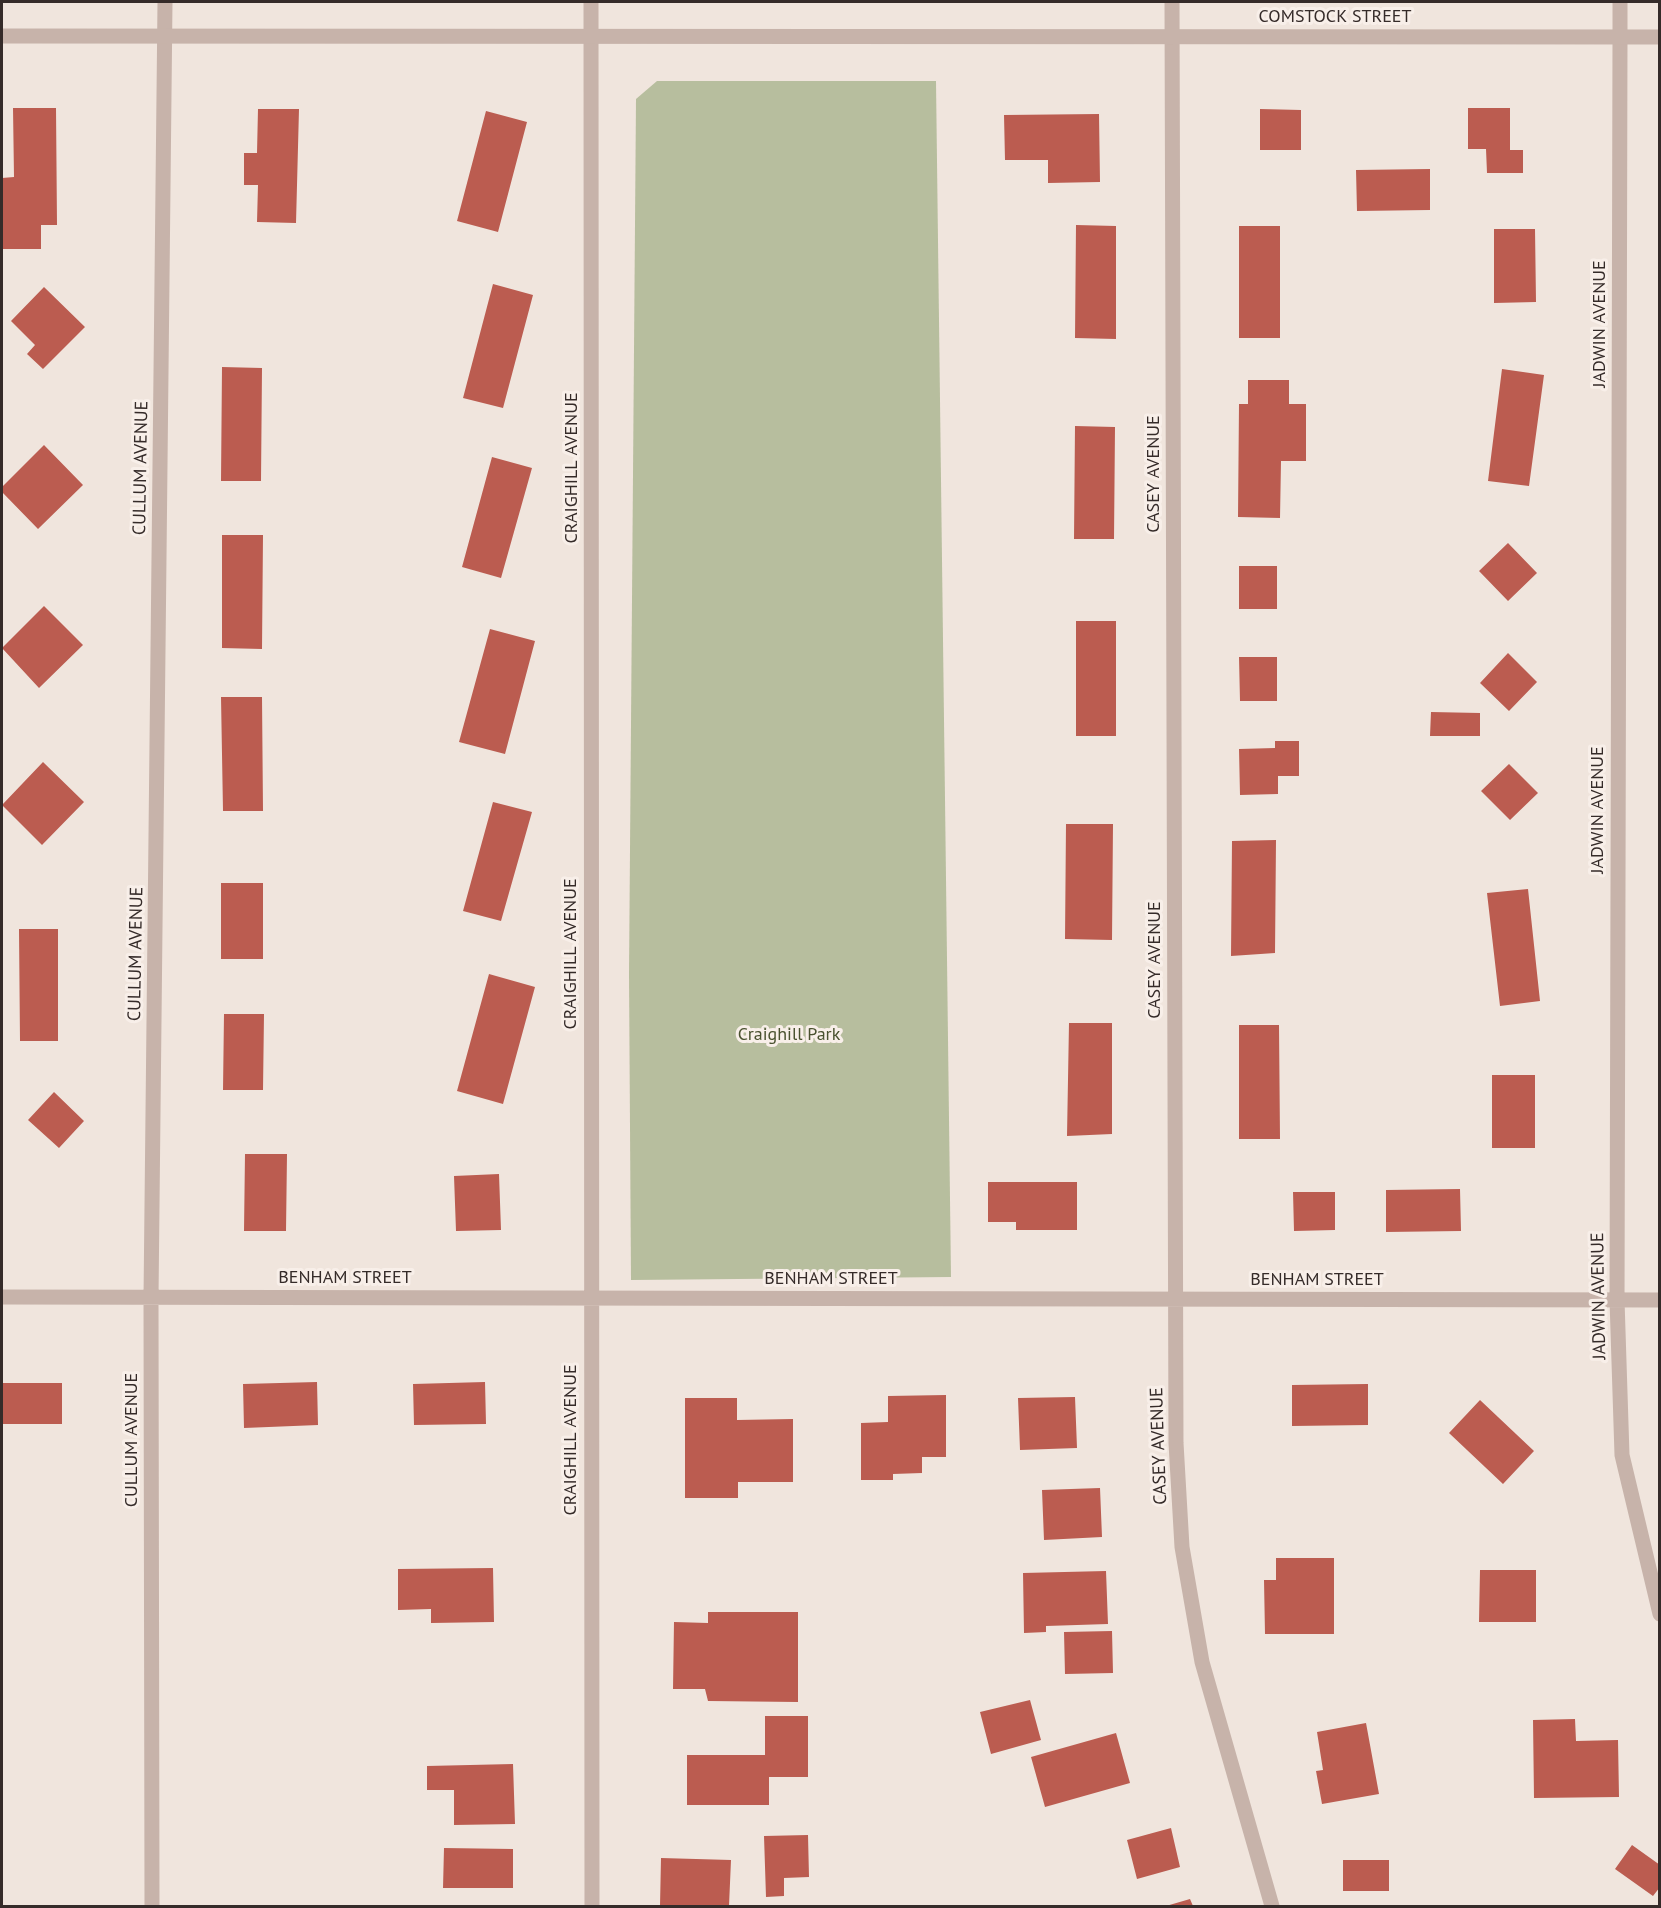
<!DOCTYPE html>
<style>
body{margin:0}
#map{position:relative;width:1661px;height:1908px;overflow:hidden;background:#f0e5dd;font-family:"PT Sans",sans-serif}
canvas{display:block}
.frame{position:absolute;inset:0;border:3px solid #352b29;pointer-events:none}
</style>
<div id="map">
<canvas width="1661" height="1908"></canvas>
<div class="frame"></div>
</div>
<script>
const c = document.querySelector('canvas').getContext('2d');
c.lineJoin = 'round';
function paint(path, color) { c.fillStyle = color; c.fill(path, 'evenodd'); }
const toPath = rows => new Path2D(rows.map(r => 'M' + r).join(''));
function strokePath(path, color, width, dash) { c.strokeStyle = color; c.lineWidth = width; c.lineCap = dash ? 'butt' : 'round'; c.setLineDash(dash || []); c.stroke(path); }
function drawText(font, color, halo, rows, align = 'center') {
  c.font = font + ' "PT Sans",sans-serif'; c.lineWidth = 6; c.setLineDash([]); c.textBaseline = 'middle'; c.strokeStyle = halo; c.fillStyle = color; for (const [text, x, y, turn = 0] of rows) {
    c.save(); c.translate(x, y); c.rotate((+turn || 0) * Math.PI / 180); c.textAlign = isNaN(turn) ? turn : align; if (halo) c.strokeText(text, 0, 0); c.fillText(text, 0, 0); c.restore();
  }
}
const green = toPath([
 [657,81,936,81,951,1277,631,1280,629,974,636,99]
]);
const building = toPath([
 [13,108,56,108,57,225,41,225,41,249,2,249,2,178,14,177],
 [1468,108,1510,108,1510,150,1523,150,1523,173,1487,173,1486,149,1468,149],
 [258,109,299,109,296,223,257,222,258,185,244,185,244,153,257,153],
 [1260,109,1301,110,1301,150,1260,150],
 [486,111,527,122,498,232,457,221],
 [1099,114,1100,182,1048,183,1048,160,1005,160,1004,115],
 [1430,169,1430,210,1357,211,1356,170],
 [1076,225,1116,226,1116,339,1075,338],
 [1239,226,1280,226,1280,338,1239,338],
 [1494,229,1535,229,1536,302,1494,303],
 [493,284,533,295,503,408,463,398],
 [44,287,85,327,43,369,27,354,35,345,11,321],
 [222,367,262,368,261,481,221,481],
 [1502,369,1544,375,1529,486,1488,481],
 [1248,380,1289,380,1289,404,1306,404,1306,461,1281,461,1280,518,1238,517,1239,404,1248,404],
 [1075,426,1115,427,1114,539,1074,539],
 [44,445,83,485,38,529,2,492,2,487],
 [492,457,532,468,501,578,462,567],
 [222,535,263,535,262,649,222,648],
 [1508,543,1537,573,1508,601,1479,571],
 [1239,566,1277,566,1277,609,1239,609],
 [44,606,83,645,39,688,2,648],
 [1076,621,1116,621,1116,736,1076,736],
 [490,629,535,641,505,754,459,742],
 [1508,653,1537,682,1509,711,1480,683],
 [1239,657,1277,657,1277,701,1240,701],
 [221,697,262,697,263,811,223,811],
 [1431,712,1480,713,1480,736,1430,736],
 [1275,741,1299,741,1299,776,1278,776,1278,794,1240,795,1239,749,1275,748],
 [43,762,84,802,42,845,2,805],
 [1509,764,1538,793,1510,820,1481,791],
 [493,802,532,812,501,921,463,911],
 [1066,824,1113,824,1112,940,1065,939],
 [1276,840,1275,953,1231,956,1232,841],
 [221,883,263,883,263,959,221,959],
 [1528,889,1540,1001,1500,1006,1487,893],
 [19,929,58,929,58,1041,20,1041],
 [489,974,535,987,503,1104,457,1091],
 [224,1014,264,1014,263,1090,223,1090],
 [1069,1023,1112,1023,1112,1134,1067,1136],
 [1239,1025,1279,1025,1280,1139,1239,1139],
 [1492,1075,1535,1075,1535,1148,1492,1148],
 [54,1092,84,1121,59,1148,28,1120],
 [245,1154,287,1154,286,1231,244,1231],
 [499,1174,501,1230,456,1231,454,1176],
 [988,1182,1077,1182,1077,1230,1016,1230,1016,1222,988,1222],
 [1460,1189,1461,1231,1386,1232,1386,1190],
 [1293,1192,1335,1192,1335,1230,1294,1231],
 [317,1382,318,1425,244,1428,243,1384],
 [485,1382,486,1424,414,1425,413,1384],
 [2,1383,62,1383,62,1424,2,1424],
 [1368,1384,1368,1425,1292,1426,1292,1385],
 [946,1395,946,1457,922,1457,922,1473,893,1474,893,1480,861,1480,861,1423,888,1422,888,1396],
 [1075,1397,1077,1448,1020,1450,1018,1398],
 [685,1398,737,1398,737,1420,793,1419,793,1482,738,1482,738,1498,685,1498],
 [1480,1400,1534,1451,1503,1484,1449,1433],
 [1100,1488,1102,1537,1044,1540,1042,1490],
 [1276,1558,1334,1558,1334,1634,1265,1634,1264,1580,1276,1580],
 [493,1568,494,1622,431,1623,431,1609,398,1610,398,1569],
 [1480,1570,1536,1570,1536,1622,1479,1622],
 [1106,1571,1108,1624,1046,1626,1046,1632,1024,1633,1023,1573],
 [708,1612,798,1612,798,1702,708,1701,705,1689,673,1689,674,1622,708,1623],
 [1112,1631,1113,1673,1065,1674,1064,1632],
 [1030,1700,1041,1740,991,1754,980,1712],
 [765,1716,808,1716,808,1777,769,1777,769,1805,687,1805,687,1755,765,1755],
 [1575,1719,1576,1741,1618,1740,1619,1797,1534,1798,1533,1720],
 [1366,1723,1379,1794,1322,1804,1316,1771,1323,1770,1317,1732],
 [1116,1733,1130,1783,1045,1807,1031,1757],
 [513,1764,515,1824,454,1825,454,1790,427,1790,427,1766],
 [1171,1828,1180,1867,1137,1879,1127,1840],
 [808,1835,809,1877,784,1878,784,1896,766,1897,764,1836],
 [1632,1845,1660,1865,1660,1887,1653,1896,1615,1869],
 [444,1848,513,1849,513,1888,443,1888],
 [661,1858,731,1860,729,1906,660,1906],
 [1343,1860,1389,1860,1389,1891,1343,1891],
 [1190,1899,1193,1906,1166,1906]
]);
const minor = toPath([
 [591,2,592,1906],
 [1172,2,1176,1443,1182,1547,1202,1662,1272,1906],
 [1620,37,1617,1300,1622,1455,1660,1614],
 [2,1297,1660,1300],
 [152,1906,151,1297,165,2]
]);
const tertiary = toPath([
 [2,36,1660,37],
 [1620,37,1620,2]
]);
const streetNames = [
 ["COMSTOCK STREET",1335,17],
 ["JADWIN AVENUE",1600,324,-90],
 ["CULLUM AVENUE",141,468,-89],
 ["CRAIGHILL AVENUE",572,468,-90],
 ["CASEY AVENUE",1154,474,-90],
 ["JADWIN AVENUE",1598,810,-90],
 ["CULLUM AVENUE",136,954,-89],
 ["CRAIGHILL AVENUE",571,954,-90],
 ["CASEY AVENUE",1155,960,-90],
 ["BENHAM STREET",345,1278],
 ["BENHAM STREET",831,1279],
 ["BENHAM STREET",1317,1280],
 ["JADWIN AVENUE",1599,1296,-91],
 ["CULLUM AVENUE",132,1440,-90],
 ["CRAIGHILL AVENUE",571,1440,-90],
 ["CASEY AVENUE",1159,1446,-92]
];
const parkNames = [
 ["Craighill Park",789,1035]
];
paint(green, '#b7be9e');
paint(building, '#bb5c50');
strokePath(minor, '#c7b3aa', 15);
strokePath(tertiary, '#c7b3aa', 15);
drawText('18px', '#352b29', '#f8efe9', streetNames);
drawText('18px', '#49512f', '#f8efe9', parkNames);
</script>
